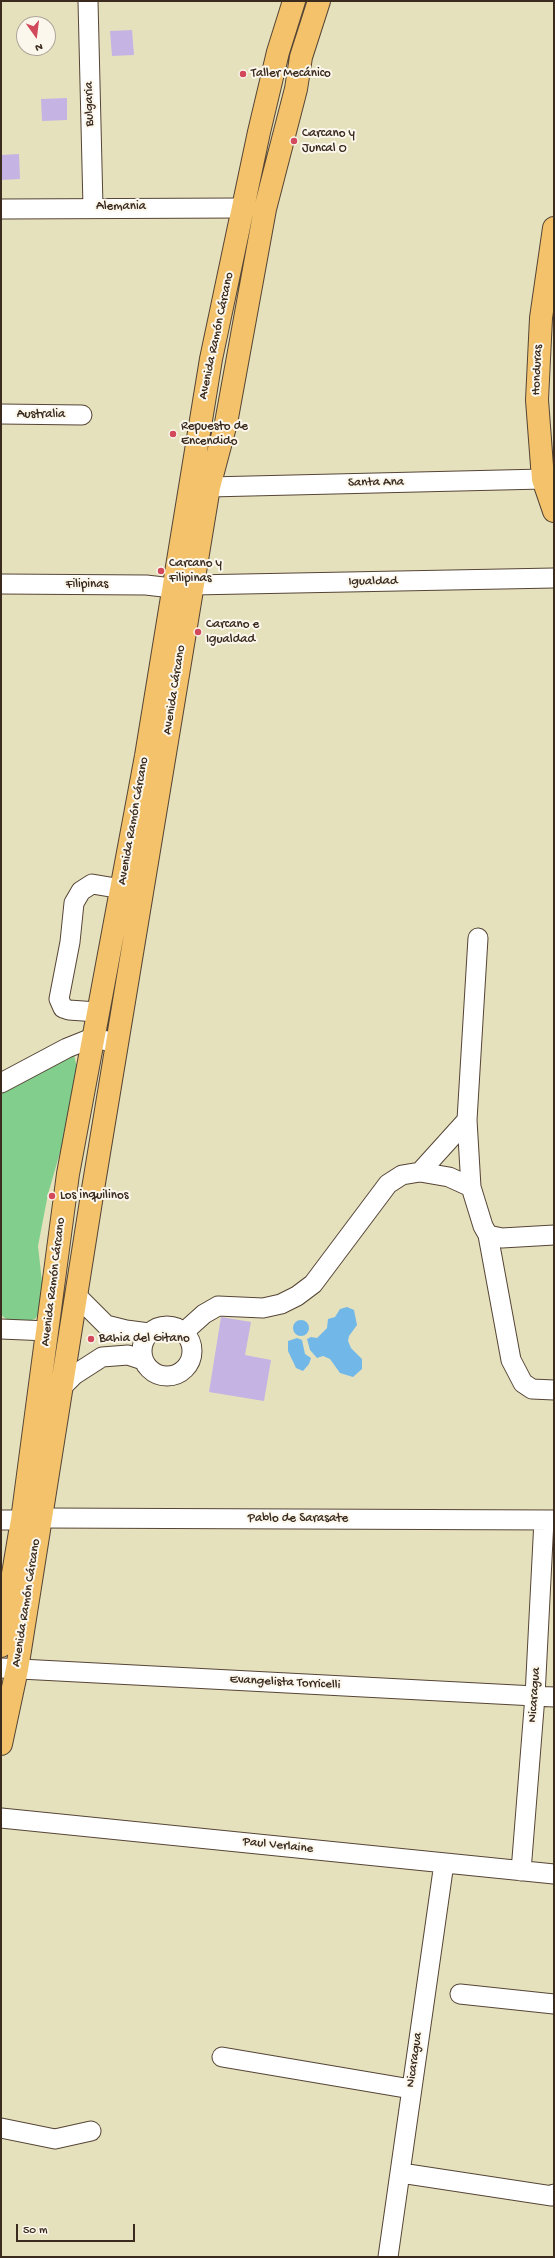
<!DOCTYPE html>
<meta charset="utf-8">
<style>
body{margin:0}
#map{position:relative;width:555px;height:2258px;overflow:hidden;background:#e6e1bd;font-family:"Gochi Hand",sans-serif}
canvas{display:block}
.frame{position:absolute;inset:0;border:2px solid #3b2a1e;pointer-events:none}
.north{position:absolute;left:16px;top:16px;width:40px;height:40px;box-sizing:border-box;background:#fbf7ec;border:1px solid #aea59a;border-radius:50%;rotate:166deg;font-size:11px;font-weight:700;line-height:16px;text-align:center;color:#3b2a1e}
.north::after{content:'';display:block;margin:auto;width:14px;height:18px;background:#d1495b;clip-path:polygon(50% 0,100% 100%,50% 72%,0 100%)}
.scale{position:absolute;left:16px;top:2224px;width:119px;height:18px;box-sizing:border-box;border:2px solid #3b2a1e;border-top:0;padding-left:5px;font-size:12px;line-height:14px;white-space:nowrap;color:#3b2a1e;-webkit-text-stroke:3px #fbf7ec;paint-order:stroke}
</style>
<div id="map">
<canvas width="555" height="2258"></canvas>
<div class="frame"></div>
<div class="north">N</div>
<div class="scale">50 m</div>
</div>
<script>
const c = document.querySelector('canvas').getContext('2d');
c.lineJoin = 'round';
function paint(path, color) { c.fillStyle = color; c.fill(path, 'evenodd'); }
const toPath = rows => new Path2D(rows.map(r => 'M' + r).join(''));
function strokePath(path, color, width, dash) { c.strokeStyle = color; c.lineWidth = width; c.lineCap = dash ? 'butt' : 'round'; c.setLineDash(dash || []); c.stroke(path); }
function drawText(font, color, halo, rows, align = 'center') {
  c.font = font + ' "Gochi Hand",sans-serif'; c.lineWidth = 4; c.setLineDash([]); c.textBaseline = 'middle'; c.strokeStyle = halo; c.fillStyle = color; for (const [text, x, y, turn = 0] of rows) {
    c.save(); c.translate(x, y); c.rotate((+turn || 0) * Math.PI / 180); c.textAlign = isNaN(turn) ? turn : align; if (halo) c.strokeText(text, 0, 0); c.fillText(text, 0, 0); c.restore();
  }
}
const green = toPath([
 [74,1055,78,1072,63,1142,48,1194,38,1246,42,1282,41,1310,35,1319,26,1322,9,1321,1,1315,1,1091]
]);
const water = toPath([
 [347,1307,354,1310,357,1325,349,1336,348,1341,351,1348,362,1359,362,1369,353,1377,340,1373,330,1359,323,1356,317,1358,310,1350,307,1339,311,1337,317,1338,327,1328,328,1319,335,1317,340,1309],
 '293 1328a8 8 0 1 1 16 0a8 8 0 1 1-16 0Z',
 [297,1338,302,1340,305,1354,311,1358,309,1364,303,1371,296,1368,288,1351,288,1341]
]);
const building = toPath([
 [132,30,134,55,112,56,110,31],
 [67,98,67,120,42,121,41,99],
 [19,154,20,179,1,180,1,155],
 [221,1317,251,1322,245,1355,271,1360,264,1401,209,1392]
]);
const minor = toPath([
 [88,1,93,207],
 [1,209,242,208],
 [1,414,82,415],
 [209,487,543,479],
 [1,584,146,585,172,588],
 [192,585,554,578],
 [478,938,467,1120,471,1187,483,1226,488,1235,502,1238,554,1235],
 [97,1012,69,1010,63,1008,59,999,70,942,74,903,81,891,92,884,122,889],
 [1,1083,67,1048,92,1038,118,1043],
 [420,1172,467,1120],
 [488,1235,511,1360,523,1383,532,1389,554,1390],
 [76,1295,106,1325,126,1330,149,1333],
 '142 1351a25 25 0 1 1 50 0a25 25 0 1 1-50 0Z',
 [1,1329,48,1331],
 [184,1332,204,1314,218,1306,263,1308,281,1304,297,1296,313,1284,388,1184,402,1175,420,1172,449,1177,471,1187],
 [61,1388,74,1375,102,1357,128,1355,143,1360],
 [41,1518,554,1520],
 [1,1520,22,1520],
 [1,1668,554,1697],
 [1,1818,554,1874],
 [521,1871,535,1696,544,1520],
 [460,1994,554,2004],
 [222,2057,411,2089],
 [1,2128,55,2139,91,2131],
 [401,2173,552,2196,554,2194],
 [388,2257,444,1863]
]);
const major = toPath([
 [554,228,541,318,537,400,543,479,554,511],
 [1,1646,22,1520,68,1174,146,756,211,359,259,132,278,52,294,1],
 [1,1744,17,1669,92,1195,209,487,226,423,265,209,296,89,301,57,319,1]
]);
const markers = [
 [243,74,4,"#d1495b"],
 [294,141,4,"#d1495b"],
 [173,434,4,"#d1495b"],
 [161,571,4,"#d1495b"],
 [198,632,4,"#d1495b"],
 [52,1196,4,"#d1495b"],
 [91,1339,4,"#d1495b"]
];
const poiNames = [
 ["Taller Mecánico",251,74],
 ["Carcano y",302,134],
 ["Juncal O",302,149],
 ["Repuesto de",181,427],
 ["Encendido",181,442],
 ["Carcano y",169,564],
 ["Filipinas",169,579],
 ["Carcano e",206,625],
 ["Igualdad",206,640],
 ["Los inquilinos",60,1196],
 ["Bahia del Gitano",99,1339]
];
const streetNames = [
 ["Bulgaria",90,104,-91],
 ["Alemania",121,207],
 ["Avenida Ramón Cárcano",217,336,-78],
 ["Honduras",538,370,-88],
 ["Australia",41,415],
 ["Santa Ana",376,483,-1],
 ["Igualdad",373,582,-1],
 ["Filipinas",87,585],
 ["Avenida Cárcano",175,690,-81],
 ["Avenida Ramón Cárcano",134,821,-80],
 ["Avenida Ramón Cárcano",54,1282,-83],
 ["Pablo de Sarasate",298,1519],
 ["Avenida Ramón Cárcano",27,1603,-81],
 ["Evangelista Torricelli",285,1683,3],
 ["Nicaragua",535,1695,-86],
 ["Paul Verlaine",278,1846,6],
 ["Nicaragua",415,2060,-82]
];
paint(green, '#82ce8c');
paint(water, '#71b8e8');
paint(building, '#c5b3e4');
strokePath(minor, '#554536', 21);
strokePath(major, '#554536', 24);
strokePath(minor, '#fff', 19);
strokePath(major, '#f4c26a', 22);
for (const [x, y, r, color] of markers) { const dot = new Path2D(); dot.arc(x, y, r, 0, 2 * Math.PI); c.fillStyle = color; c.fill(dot); strokePath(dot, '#fbf7ec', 1.5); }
drawText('13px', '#3b2a1e', '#fbf7ec', poiNames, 'left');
drawText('13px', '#3b2a1e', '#fbf7ec', streetNames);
</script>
